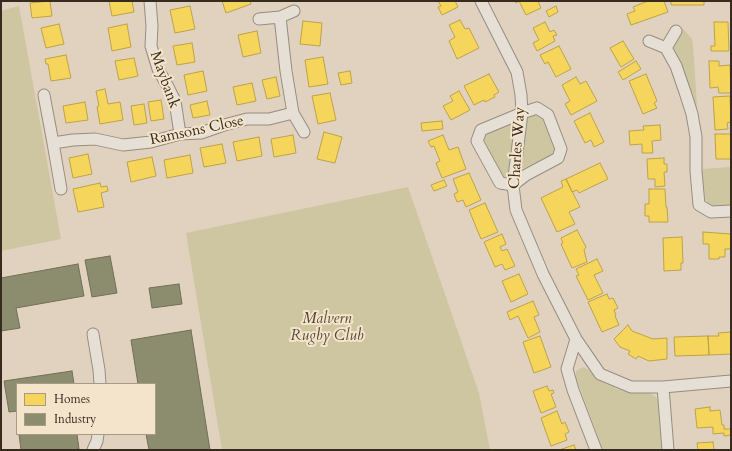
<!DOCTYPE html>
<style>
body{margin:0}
#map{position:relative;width:732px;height:451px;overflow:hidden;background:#e0d2be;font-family:Cardo,serif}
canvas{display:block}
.frame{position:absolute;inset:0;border:2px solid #362b1e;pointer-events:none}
.legend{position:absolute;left:16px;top:383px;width:140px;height:52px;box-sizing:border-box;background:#f4e4cc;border:1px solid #a89a86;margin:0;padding:5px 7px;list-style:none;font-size:12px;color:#362b1e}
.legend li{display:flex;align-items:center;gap:8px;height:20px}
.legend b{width:20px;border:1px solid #a89a86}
</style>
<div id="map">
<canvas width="732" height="451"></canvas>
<div class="frame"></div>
<ul class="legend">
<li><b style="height:11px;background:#f6d55c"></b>Homes</li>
<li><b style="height:11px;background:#8c8c6e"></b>Industry</li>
</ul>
</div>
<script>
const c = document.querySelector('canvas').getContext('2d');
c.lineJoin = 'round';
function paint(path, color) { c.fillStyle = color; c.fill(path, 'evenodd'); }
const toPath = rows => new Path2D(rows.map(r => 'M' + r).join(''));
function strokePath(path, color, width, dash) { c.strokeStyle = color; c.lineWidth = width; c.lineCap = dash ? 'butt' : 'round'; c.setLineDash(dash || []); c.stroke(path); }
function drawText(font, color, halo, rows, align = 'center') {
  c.font = font + ' Cardo,serif'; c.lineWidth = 4; c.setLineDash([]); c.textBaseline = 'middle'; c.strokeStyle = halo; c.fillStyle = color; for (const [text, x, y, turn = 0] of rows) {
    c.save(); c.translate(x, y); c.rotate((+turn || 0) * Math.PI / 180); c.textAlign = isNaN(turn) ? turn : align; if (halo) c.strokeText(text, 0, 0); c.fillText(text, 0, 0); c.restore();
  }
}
const green = toPath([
 [19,6,61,239,1,251,1,11],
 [683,29,686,32,692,39,693,46,698,120,689,88,673,47,677,37],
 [538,114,542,118,556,146,555,153,524,168,522,168,520,166,526,121,528,117,532,115],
 [510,123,514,126,515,129,509,178,506,180,503,179,483,138,484,135],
 [731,167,731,205,729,205,728,208,716,207,709,204,705,199,702,169],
 [408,187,479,393,490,450,222,450,186,233],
 [583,367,587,369,605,383,617,389,628,392,639,393,650,393,657,398,660,406,663,450,603,450,576,378,576,371]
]);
const homes = toPath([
 [50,1,52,16,32,18,30,3,50,1],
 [109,1,132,1,134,12,112,16,109,1],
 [222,1,250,1,251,4,226,13,222,1],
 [438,1,455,1,458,7,442,15,438,7,441,6,438,1],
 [515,1,538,1,541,8,526,15,519,1,516,3,515,1],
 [648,1,664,1,668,12,631,25,627,14,635,11,633,7,648,1],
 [671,1,704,1,704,5,671,5,671,1],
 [190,6,195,29,175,33,170,10,190,6],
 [556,6,558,12,549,17,546,11,556,6],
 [460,20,465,29,469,28,479,48,457,59,449,41,455,37,449,25,460,20],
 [303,21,322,23,320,46,300,44,303,21],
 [545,22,550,32,554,30,557,35,553,36,555,41,537,51,533,43,539,40,533,28,545,22],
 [714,22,728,22,729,51,711,51,711,46,715,46,714,22],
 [59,24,64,44,46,48,41,28,59,24],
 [127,24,131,47,112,51,108,28,127,24],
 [257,31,261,53,243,57,238,35,257,31],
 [623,41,634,59,621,67,610,48,623,41],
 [192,43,195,62,177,65,173,46,192,43],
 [559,46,571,69,556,77,548,62,545,64,540,55,559,46],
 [66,55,71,78,51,81,48,64,46,64,45,59,66,55],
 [323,57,328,84,309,87,305,60,323,57],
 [134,58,138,76,119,80,115,61,134,58],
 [636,61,641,69,623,80,618,72,636,61],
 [709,61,719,61,719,66,730,65,731,93,719,93,718,87,710,88,709,61],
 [203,71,207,91,188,95,184,75,203,71],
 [350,71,352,83,341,85,338,73,350,71],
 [489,74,499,92,494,95,495,97,485,102,484,100,474,105,464,86,489,74],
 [646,74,657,101,654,103,657,108,643,114,629,81,646,74],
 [276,77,280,96,267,99,262,80,276,77],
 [576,77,580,84,586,81,597,101,571,115,565,104,570,101,562,85,576,77],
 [252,83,256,101,237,105,233,87,252,83],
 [105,89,108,104,120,102,123,120,100,124,97,107,99,106,96,91,105,89],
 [459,91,470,110,451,120,443,106,453,101,450,96,459,91],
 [330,93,336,120,318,124,312,96,330,93],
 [730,96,731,122,727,123,728,129,715,130,713,97,730,96],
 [161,100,164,119,151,121,148,102,161,100],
 [207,101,210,115,193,118,190,105,207,101],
 [85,102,88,120,66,123,63,106,85,102],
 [144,104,147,123,134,125,131,106,144,104],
 [590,113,604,142,594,147,591,140,585,143,574,121,590,113],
 [442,121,443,129,422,131,421,123,442,121],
 [660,125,661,140,652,141,653,153,642,153,642,144,630,145,629,131,644,130,643,126,660,125],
 [324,132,342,137,335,163,317,159,324,132],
 [715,134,731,134,731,159,716,159,715,134],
 [293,135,296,153,274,157,271,139,293,135],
 [443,135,449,150,458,147,466,169,442,178,436,163,440,161,434,146,431,147,428,141,443,135],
 [259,137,262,156,237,161,233,142,259,137],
 [222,144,226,163,204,167,200,148,222,144],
 [88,154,92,174,73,178,69,158,88,154],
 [190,155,193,173,167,178,164,160,190,155],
 [152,157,156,176,131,182,127,162,152,157],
 [664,158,664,164,667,164,667,172,664,172,665,186,655,187,655,179,648,179,647,159,664,158],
 [600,163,608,179,579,193,577,190,572,192,566,179,600,163],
 [469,173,481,200,466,207,463,200,457,202,454,194,458,192,453,179,469,173],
 [566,179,580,207,569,212,575,224,557,232,541,198,563,187,561,181,566,179],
 [444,180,447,186,434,191,431,185,444,180],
 [100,183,101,187,107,186,108,191,101,193,104,207,78,212,73,189,100,183],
 [649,189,665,189,666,207,667,207,668,222,649,222,649,216,645,216,645,204,649,204,649,189],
 [485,203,498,232,481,239,469,210,485,203],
 [577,230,586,247,584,250,587,262,572,268,561,244,563,243,561,238,577,230],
 [703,232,731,234,731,249,725,249,725,257,719,257,719,259,709,259,709,244,703,244,703,232],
 [502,234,506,244,500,247,502,251,507,249,515,266,505,270,502,264,495,267,484,242,502,234],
 [682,237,683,263,681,263,681,270,664,271,663,238,682,237],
 [597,259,603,271,594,275,603,293,588,300,576,276,579,275,576,269,597,259],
 [519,274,528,294,511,302,502,281,519,274],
 [607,294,609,299,613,298,618,308,614,310,616,315,615,316,619,325,602,332,588,302,607,294],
 [533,301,539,315,534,317,540,332,528,338,518,316,510,320,507,312,533,301],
 [628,325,632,331,653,339,667,338,667,359,649,361,638,356,636,359,628,354,630,351,620,347,614,339,628,325],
 [731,332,731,354,709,355,708,336,719,336,718,333,731,332],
 [540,336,551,367,534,373,523,342,540,336],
 [708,336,709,355,675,356,674,337,708,336],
 [547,386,549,391,553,390,554,393,551,394,556,407,541,413,533,391,547,386],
 [710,407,710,411,720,410,722,425,724,425,724,429,731,429,731,435,724,436,724,433,713,434,713,427,697,428,695,409,710,407],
 [557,411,562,424,565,422,569,432,565,434,567,440,551,446,541,418,557,411],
 [713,442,714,450,698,450,697,443,713,442],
 [574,445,576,450,559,450,574,445]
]);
const industry = toPath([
 [110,256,117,293,92,297,85,260,110,256],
 [78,264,84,296,16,308,20,328,1,331,1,278,78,264],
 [179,284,182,304,152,308,149,288,179,284],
 [191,330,210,450,149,450,146,434,155,434,155,384,138,384,131,340,191,330],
 [72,371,74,384,17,384,17,411,9,412,4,381,72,371],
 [19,434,77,434,79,449,73,450,21,450,19,434]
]);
const minor = toPath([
 [150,1,152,26,151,46,158,69,167,85,175,101,180,134],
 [481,1,517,72,521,95,522,113,513,185,516,210,543,274,576,339,600,374,631,387,663,387,731,381],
 [259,19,280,17],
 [676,31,666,48,676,66,685,92,692,114,696,137,696,171,699,205,711,212,731,211],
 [649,41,666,48],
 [44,95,53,143,73,140,95,139,123,145,151,142,180,134,201,133,224,125,247,119,269,119,293,113,286,71,280,17,294,11],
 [537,108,548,115,561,149,558,158,526,175,513,185,500,183,477,141,481,130,522,113,537,108],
 [293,113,304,132],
 [53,143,61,189],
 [93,334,99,370,100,384],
 [576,339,567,369,573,390,596,450],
 [663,387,668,450],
 [93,450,97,441,98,434]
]);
const streetNames = [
 ["Maybank",164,80,70],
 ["Ramsons Close",197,131,-12],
 ["Charles Way",518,148,-86]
];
const parkNames = [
 ["Malvern",327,320],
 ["Rugby Club",327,337]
];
paint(green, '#cec6a0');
paint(homes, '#f6d55c');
strokePath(homes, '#bca249', 1);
paint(industry, '#8c8c6e');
strokePath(industry, '#726f56', 1);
strokePath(minor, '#968d80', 13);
strokePath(minor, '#e6dfd5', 11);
drawText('15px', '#362b1e', '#f4e4cc', streetNames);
drawText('italic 15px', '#514833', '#f4e4cc', parkNames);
</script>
